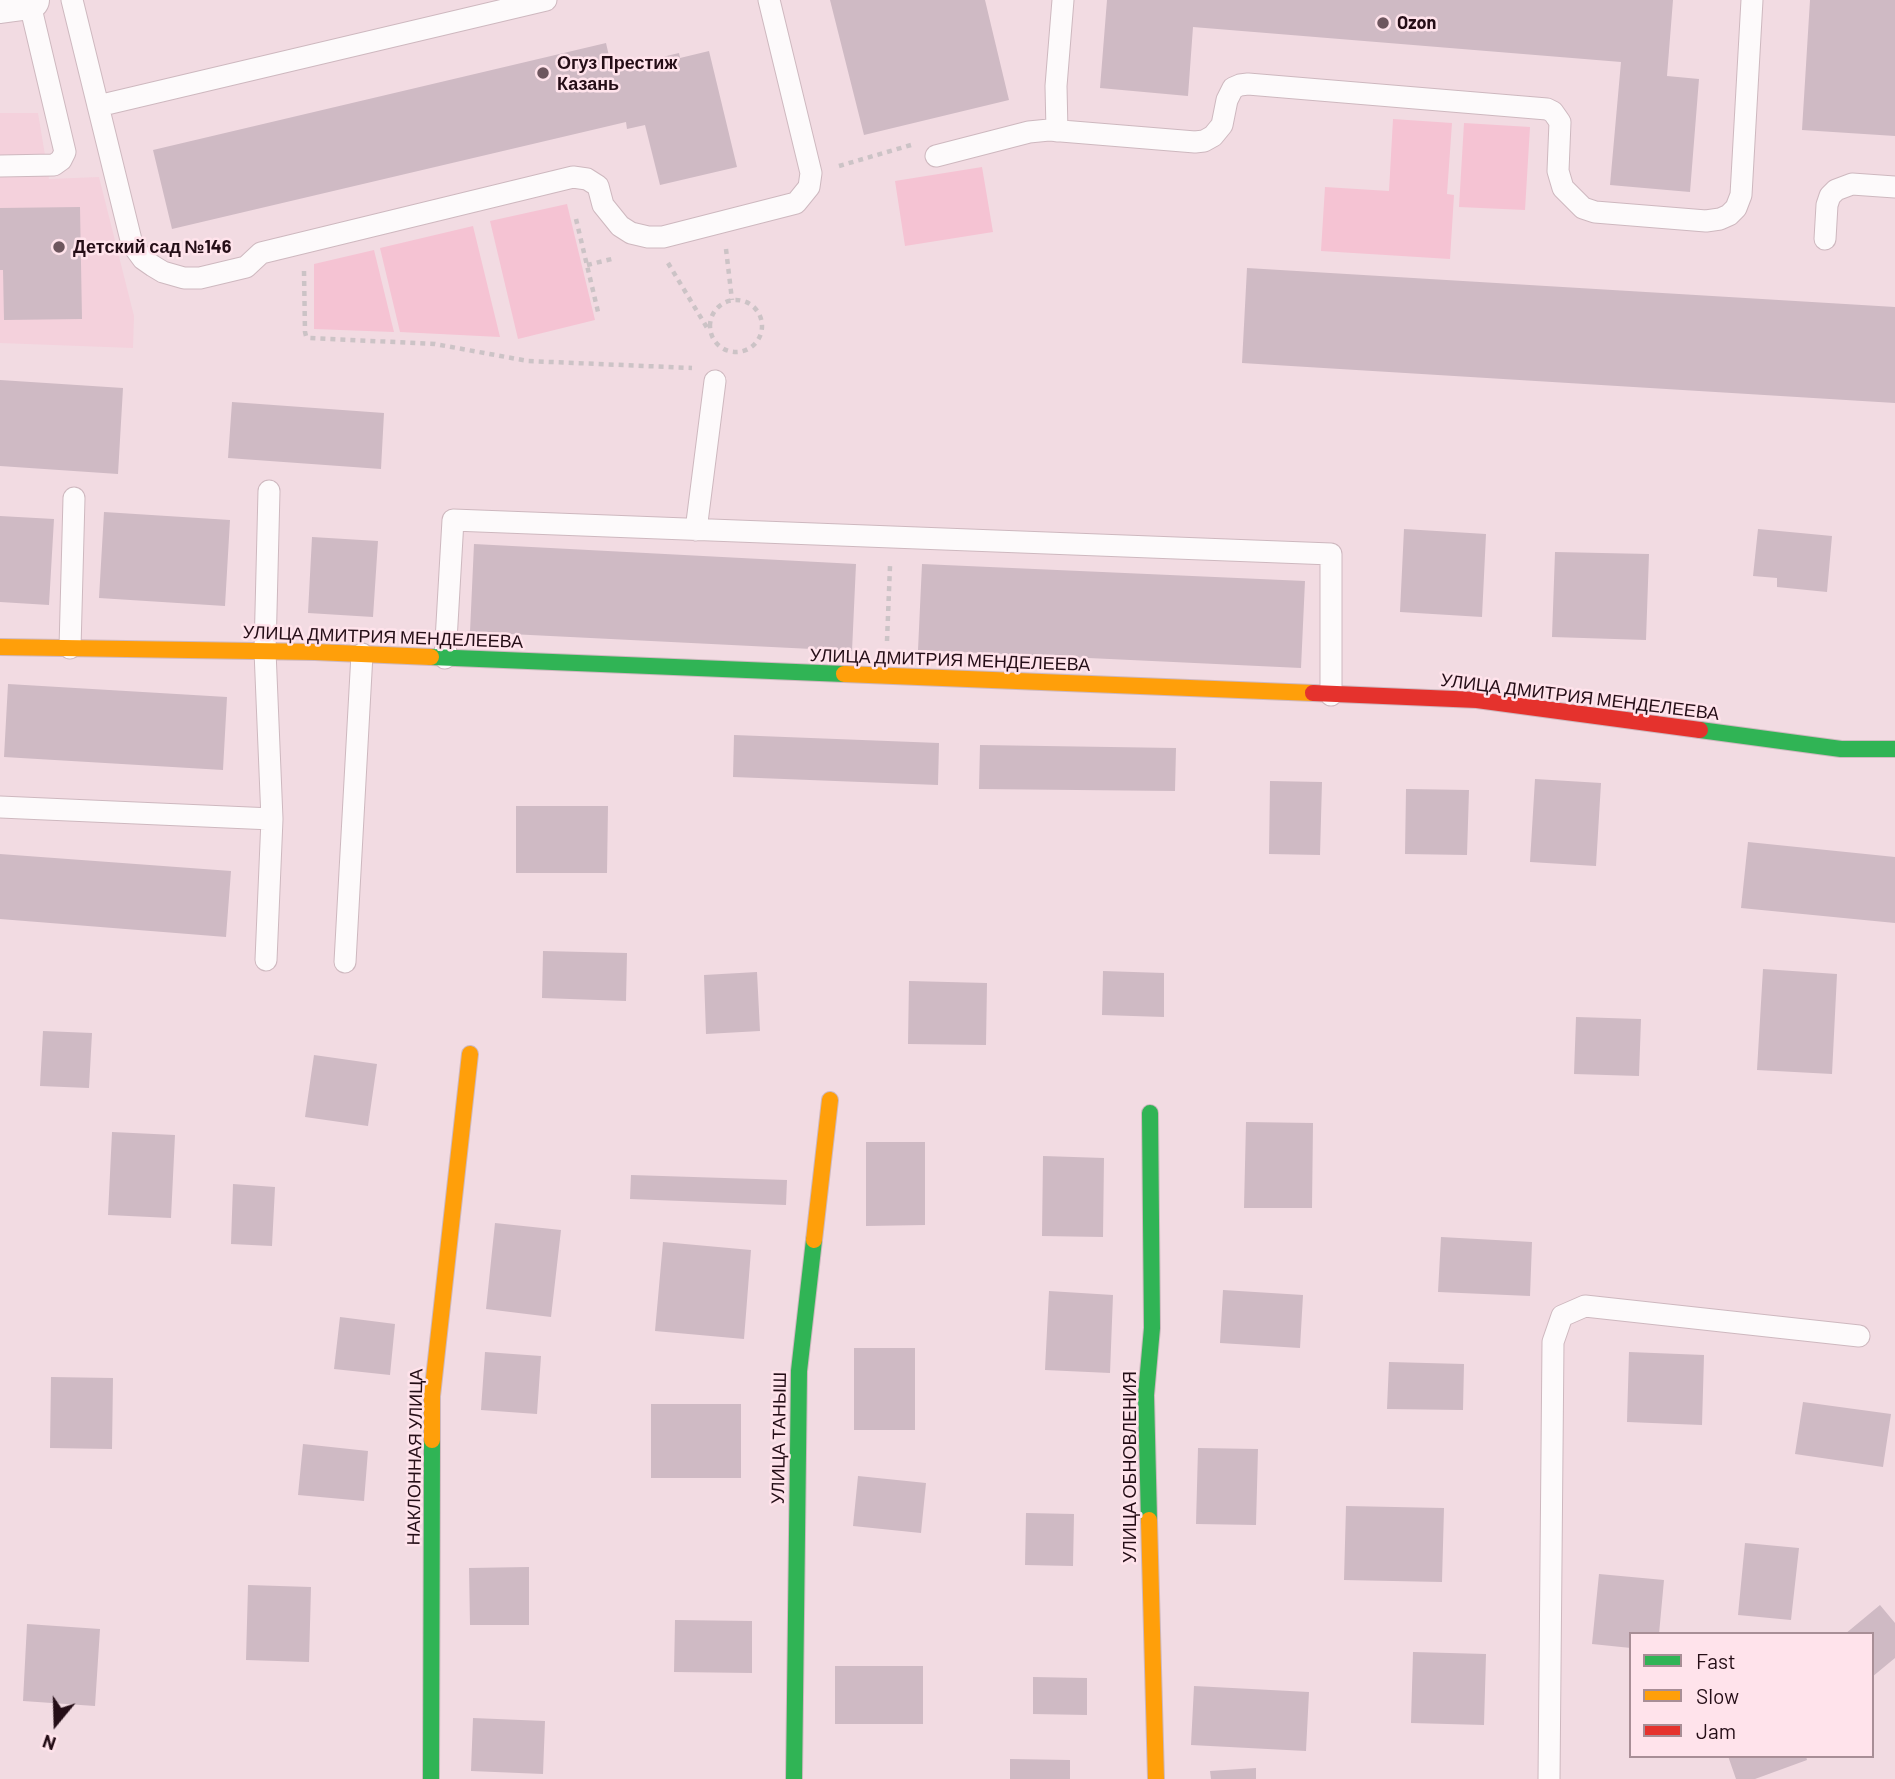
<!DOCTYPE html>
<meta charset="utf-8">
<style>
body{margin:0}
#map{position:relative;width:1895px;height:1779px;overflow:hidden;background:#f2dbe2;font-family:Barlow,sans-serif}
canvas{display:block}
.legend{position:absolute;left:1629px;top:1632px;width:245px;height:126px;box-sizing:border-box;background:#ffe3eb;border:2px solid #a88e96;margin:0;padding:9px 12px;list-style:none;font-size:21px;color:#250e17}
.legend li{display:flex;align-items:center;gap:14px;height:35px}
.legend b{width:35px;border:2px solid #a88e96}
.north{position:absolute;left:21px;top:1688px;width:70px;height:70px;-webkit-text-stroke:5px #ffe3eb;paint-order:stroke;rotate:199deg;font-size:19px;font-weight:700;line-height:28px;text-align:center;color:#250e17}
.north::after{content:'';display:block;margin:auto;width:24px;height:32px;background:#250e17;clip-path:polygon(50% 0,100% 100%,50% 72%,0 100%)}
</style>
<div id="map">
<canvas width="1895" height="1779"></canvas>
<ul class="legend">
<li><b style="height:9px;background:#30b455"></b>Fast</li>
<li><b style="height:9px;background:#ff9f0a"></b>Slow</li>
<li><b style="height:9px;background:#e5322d"></b>Jam</li>
</ul>
<div class="north">N</div>
</div>
<script>
const c = document.querySelector('canvas').getContext('2d');
c.lineJoin = 'round';
function paint(path, color) { c.fillStyle = color; c.fill(path, 'evenodd'); }
const toPath = rows => new Path2D(rows.map(r => 'M' + r).join(''));
function strokePath(path, color, width, dash) { c.strokeStyle = color; c.lineWidth = width; c.lineCap = dash ? 'butt' : 'round'; c.setLineDash(dash || []); c.stroke(path); }
function drawText(font, color, halo, rows, align = 'center') {
  c.font = font + ' Barlow,sans-serif'; c.lineWidth = 5; c.setLineDash([]); c.textBaseline = 'middle'; c.strokeStyle = halo; c.fillStyle = color; for (const [text, x, y, turn = 0] of rows) {
    c.save(); c.translate(x, y); c.rotate((+turn || 0) * Math.PI / 180); c.textAlign = isNaN(turn) ? turn : align; if (halo) c.strokeText(text, 0, 0); c.fillText(text, 0, 0); c.restore();
  }
}
const built = toPath([
 [0,113,38,113,49,179,99,177,134,316,133,348,0,343]
]);
const green = toPath([
 [1393,119,1452,123,1447,194,1454,195,1450,259,1321,251,1325,187,1389,191],
 [1464,123,1530,127,1525,210,1459,207],
 [982,167,993,232,905,246,895,181],
 [567,204,595,320,518,339,490,221],
 [473,226,500,337,400,332,380,248],
 [374,250,394,332,314,329,314,264]
]);
const building = toPath([
 [830,0,985,0,1009,100,864,135],
 [1107,0,1673,0,1667,76,1699,79,1690,192,1610,185,1621,62,1193,27,1188,96,1100,88],
 [1810,0,1895,0,1895,136,1802,130],
 [606,43,612,69,679,53,680,58,709,51,737,167,660,185,645,125,627,129,626,122,172,229,153,150],
 [80,207,82,319,4,320,3,270,0,270,0,208],
 [1247,268,1895,307,1895,403,1242,363],
 [0,380,123,388,118,474,0,466],
 [232,402,384,413,381,469,228,458],
 [104,512,230,520,225,606,99,598],
 [0,516,54,519,49,605,0,602],
 [1404,529,1486,534,1482,617,1400,612],
 [1758,529,1832,536,1827,592,1777,587,1777,578,1753,576],
 [312,537,378,541,373,617,308,613],
 [474,544,856,564,852,651,470,632],
 [1555,552,1649,554,1646,640,1552,637],
 [922,564,1305,581,1301,668,918,650],
 [8,684,227,697,223,770,4,757],
 [734,735,939,743,938,785,733,777],
 [980,745,1176,748,1175,791,979,789],
 [1535,779,1601,783,1596,866,1530,862],
 [1270,781,1322,782,1320,855,1269,854],
 [1406,789,1469,790,1467,855,1405,854],
 [516,806,608,806,607,873,516,873],
 [1748,842,1895,857,1895,923,1741,908],
 [0,854,231,871,226,937,0,919],
 [543,951,627,953,626,1001,542,998],
 [1763,969,1837,974,1832,1074,1757,1070],
 [1103,971,1164,973,1164,1017,1102,1015],
 [757,972,760,1031,706,1034,704,975],
 [909,981,987,983,986,1045,908,1044],
 [1576,1017,1641,1019,1639,1076,1574,1074],
 [43,1031,92,1033,89,1088,40,1086],
 [314,1055,377,1064,368,1126,305,1117],
 [1246,1122,1313,1123,1312,1208,1244,1208],
 [112,1132,175,1135,171,1218,108,1215],
 [866,1142,925,1142,925,1225,866,1226],
 [1043,1156,1104,1158,1103,1237,1042,1236],
 [631,1175,787,1180,786,1205,630,1199],
 [233,1184,275,1187,272,1246,231,1244],
 [495,1223,561,1230,551,1317,486,1309],
 [1441,1237,1532,1242,1530,1296,1438,1292],
 [663,1242,751,1250,744,1339,655,1331],
 [1223,1290,1303,1295,1300,1348,1220,1343],
 [1049,1291,1113,1295,1110,1373,1045,1370],
 [340,1317,395,1324,390,1375,334,1369],
 [854,1348,915,1348,915,1430,854,1430],
 [485,1352,541,1356,537,1414,481,1410],
 [1629,1352,1704,1355,1702,1425,1627,1422],
 [1389,1362,1464,1364,1463,1410,1387,1409],
 [51,1377,113,1378,112,1449,50,1448],
 [1803,1402,1891,1414,1883,1467,1795,1454],
 [651,1404,741,1404,741,1478,651,1478],
 [303,1444,368,1451,364,1501,298,1495],
 [1198,1448,1258,1449,1256,1525,1196,1524],
 [858,1476,926,1483,921,1533,853,1526],
 [1346,1506,1444,1508,1442,1582,1344,1580],
 [1026,1513,1074,1514,1073,1566,1025,1565],
 [1745,1543,1799,1548,1791,1620,1738,1615],
 [529,1567,529,1625,470,1625,469,1568],
 [1599,1574,1664,1580,1659,1634,1631,1634,1631,1648,1592,1644],
 [248,1585,311,1587,309,1662,246,1660],
 [1880,1605,1895,1623,1895,1658,1872,1677,1872,1634,1845,1634],
 [675,1620,752,1621,752,1673,674,1672],
 [27,1624,100,1629,95,1706,23,1701],
 [1413,1652,1486,1654,1484,1725,1411,1723],
 [835,1666,923,1666,923,1724,835,1724],
 [1033,1677,1087,1678,1087,1715,1033,1714],
 [1194,1686,1309,1692,1306,1751,1191,1745],
 [473,1718,545,1721,543,1774,471,1771],
 [1728,1756,1806,1756,1807,1760,1755,1779,1736,1779],
 [1010,1759,1070,1760,1070,1779,1010,1779],
 [1256,1768,1256,1779,1211,1779,1210,1771]
]);
const path = toPath([
 [839,166,911,145],
 [576,219,599,316],
 [726,249,732,300],
 [668,263,709,331],
 [587,265,616,258],
 [304,271,305,332,306,336,310,338,435,344,528,361,692,368],
 '710 326a26 26 0 1 1 52 0a26 26 0 1 1-52 0Z',
 [887,641,890,566]
]);
const lane = toPath([
 [72,0,132,244,143,259,153,266,163,272,184,278,200,278,246,267,261,253,573,177,587,179,598,186,603,205,620,226,631,233,648,237,663,237,796,203,809,187,811,173,769,0],
 [98,106,546,0],
 [1057,131,1056,86,1063,0],
 [936,156,1029,132,1049,130,1195,142,1204,141,1213,136,1222,125,1227,100,1233,88,1240,85,1248,84,1547,109,1553,112,1560,122,1558,171,1563,188,1583,208,1595,212,1706,221,1720,219,1729,215,1736,208,1741,195,1752,0],
 [0,166,54,165,61,160,65,152,29,0],
 [1825,239,1827,205,1830,196,1836,190,1852,184,1895,187],
 [696,530,715,381],
 [70,648,74,498],
 [445,658,453,520,1331,554,1331,695],
 [0,807,272,819,265,651,269,491],
 [266,960,272,819],
 [345,962,362,654],
 [1549,1779,1553,1342,1562,1316,1585,1306,1859,1336]
]);
const street = toPath([
 [0,4,30,0]
]);
const fast = toPath([
 [431,657,844,674],
 [1700,730,1841,749,1895,749],
 [1149,1520,1146,1395,1152,1328,1150,1113],
 [431,1779,432,1440],
 [794,1779,799,1371,814,1240]
]);
const slow = toPath([
 [0,647,315,652,431,657],
 [844,674,1313,693],
 [814,1240,830,1100],
 [432,1440,432,1396,470,1054],
 [1149,1520,1156,1779]
]);
const jam = toPath([
 [1313,693,1477,700,1700,730]
]);
const markers = [
 [1383,23,7,"#6d565e"],
 [543,73,7,"#6d565e"],
 [59,247,7,"#6d565e"]
];
const poiNames = [
 ["Ozon",1397,23],
 ["Огуз Престиж",557,63],
 ["Казань",557,84],
 ["Детский сад №146",73,247]
];
const streetNames = [
 ["УЛИЦА ДМИТРИЯ МЕНДЕЛЕЕВА",383,637,2],
 ["УЛИЦА ДМИТРИЯ МЕНДЕЛЕЕВА",950,660,2],
 ["УЛИЦА ДМИТРИЯ МЕНДЕЛЕЕВА",1580,697,7],
 ["УЛИЦА ТАНЫШ",779,1438,-89],
 ["НАКЛОННАЯ УЛИЦА",415,1457,-89],
 ["УЛИЦА ОБНОВЛЕНИЯ",1130,1467,-90]
];
paint(built, '#f4d1dc');
paint(green, '#f5c3d3');
paint(building, '#cfbac4');
strokePath(lane, '#ceb8bf', 23);
strokePath(street, '#ceb8bf', 40);
strokePath(fast, '#ceb8bf', 18);
strokePath(slow, '#ceb8bf', 18);
strokePath(jam, '#ceb8bf', 18);
strokePath(path, '#ccc3c6', 4.5, [5, 5]);
strokePath(lane, '#fdfafb', 21);
strokePath(street, '#fdfafb', 38);
strokePath(fast, '#30b455', 16);
strokePath(slow, '#ff9f0a', 16);
strokePath(jam, '#e5322d', 16);
for (const [x, y, r, color] of markers) { const dot = new Path2D(); dot.arc(x, y, r, 0, 2 * Math.PI); c.fillStyle = color; c.fill(dot); strokePath(dot, '#ffe3eb', 2.5); }
drawText('bold 18px', '#250e17', '#ffe3eb', poiNames, 'left');
drawText('18px', '#250e17', '#ffe3eb', streetNames);
</script>
